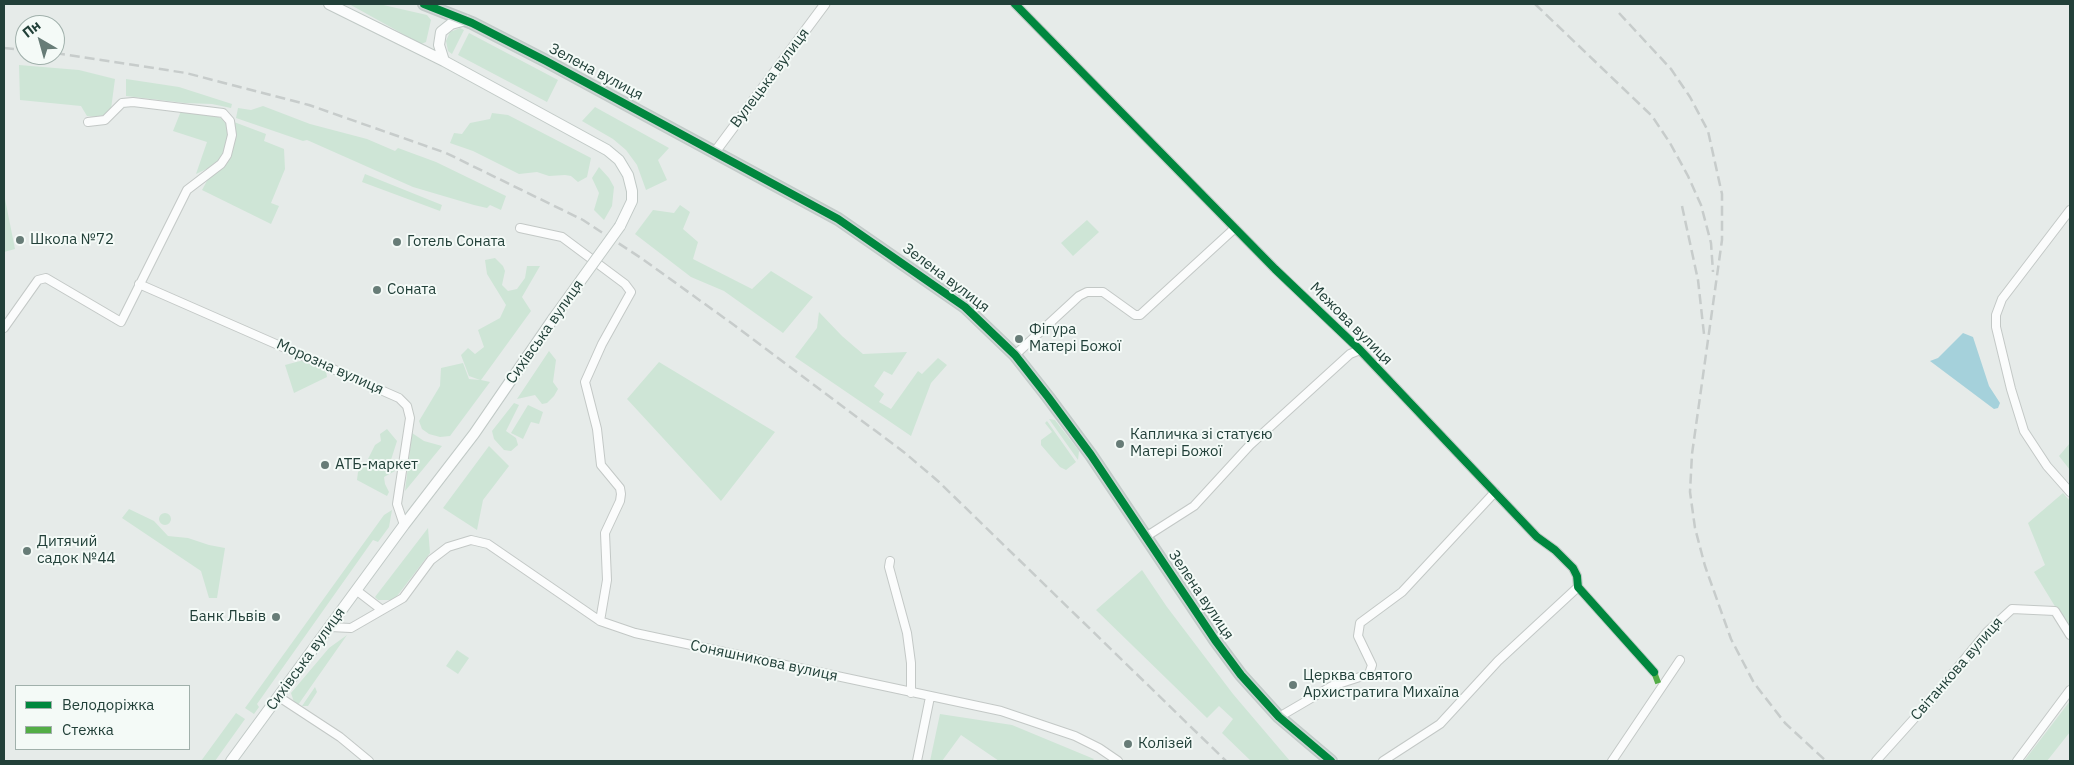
<!DOCTYPE html>
<meta charset="utf-8">
<style>
body{margin:0}
#map{position:relative;width:2074px;height:765px;overflow:hidden;background:#e6ebe9;font-family:"IBM Plex Sans",sans-serif}
canvas{display:block}
.frame{position:absolute;inset:0;border:5px solid #224039;pointer-events:none}
.legend{position:absolute;left:15px;top:685px;width:175px;height:65px;box-sizing:border-box;background:#f4faf7;border:1px solid #a0b0ab;margin:0;padding:6px 9px;list-style:none;font-size:15px;color:#224039}
.legend li{display:flex;align-items:center;gap:10px;height:25px}
.legend b{width:25px;border:1px solid #a0b0ab}
.north{position:absolute;left:15px;top:15px;width:50px;height:50px;box-sizing:border-box;background:#f4faf7;border:1px solid #a0b0ab;border-radius:50%;rotate:322deg;font-size:14px;font-weight:700;line-height:20px;text-align:center;color:#224039}
.north::after{content:'';display:block;margin:auto;width:18px;height:22px;background:#677c77;clip-path:polygon(50% 0,100% 100%,50% 72%,0 100%)}
</style>
<div id="map">
<canvas width="2074" height="765"></canvas>
<div class="frame"></div>
<ul class="legend">
<li><b style="height:6px;background:#00873e"></b>Велодоріжка</li>
<li><b style="height:6px;background:#53ad46"></b>Стежка</li>
</ul>
<div class="north">Пн</div>
</div>
<script>
const c = document.querySelector('canvas').getContext('2d');
c.lineJoin = 'round';
function paint(path, color) { c.fillStyle = color; c.fill(path, 'evenodd'); }
const toPath = rows => new Path2D(rows.map(r => 'M' + r).join(''));
function strokePath(path, color, width, dash) { c.strokeStyle = color; c.lineWidth = width; c.lineCap = dash ? 'butt' : 'round'; c.setLineDash(dash || []); c.stroke(path); }
function drawText(font, color, halo, rows, align = 'center') {
  c.font = font + ' "IBM Plex Sans",sans-serif'; c.lineWidth = 4; c.setLineDash([]); c.textBaseline = 'middle'; c.strokeStyle = halo; c.fillStyle = color; for (const [text, x, y, turn = 0] of rows) {
    c.save(); c.translate(x, y); c.rotate((+turn || 0) * Math.PI / 180); c.textAlign = isNaN(turn) ? turn : align; if (halo) c.strokeText(text, 0, 0); c.fillText(text, 0, 0); c.restore();
  }
}
const green = toPath([
 [349,4,379,4,427,15,431,20,426,42,421,44],
 [460,28,464,30,452,54,448,51,446,41,450,32],
 [469,33,558,80,547,102,458,55],
 [19,65,79,70,115,79,111,109,104,115,96,117,87,116,81,106,20,100],
 [126,79,179,87,232,104,231,108,212,104,185,103,126,96],
 [263,106,310,124,367,139,395,151,398,148,436,162,506,196,501,210,490,205,487,208,474,205,413,187,307,140,303,141,236,118,238,108,251,110],
 [595,107,669,148,658,160,667,180,646,190,637,165,626,150,613,139,582,121],
 [181,111,218,117,225,120,229,127,225,155,217,164,196,174,207,142,173,131],
 [492,113,508,115,591,158,587,177,578,182,571,176,565,175,549,176,537,172,519,174,473,151,450,143,454,133,462,134,470,123,490,119],
 [234,122,266,134,264,141,284,149,285,169,271,203,279,206,271,224,202,190,209,177,218,170],
 [599,167,609,178,614,187,612,206,604,220,594,210,599,193,592,178],
 [365,174,442,205,440,211,362,182],
 [5,199,15,249,4,252,4,200],
 [680,205,690,212,683,229,698,242,693,259,752,289,771,271,813,297,783,333,724,291,691,277,635,234,653,210,674,213],
 [1087,220,1099,232,1073,256,1061,243],
 [495,258,503,266,505,271,502,285,508,291,517,289,525,278,527,266,540,266,522,297,531,311,481,380,490,382,450,436,440,437,429,434,422,429,419,421,440,386,441,368,463,363,469,379,480,380,469,376,461,355,468,348,475,354,484,347,478,330,500,318,506,305,487,274,485,260],
 [819,312,842,336,863,354,907,352,892,375,884,371,874,386,884,394,879,402,891,409,918,371,922,374,938,358,947,365,931,383,911,436,795,357,817,328],
 [549,351,556,360,553,382,558,389,554,396,547,403,542,404,535,395,517,399],
 [304,360,326,371,327,377,294,393,285,365],
 [659,362,775,432,721,501,627,399],
 [514,403,519,405,506,431,516,438,518,445,511,451,504,450,494,439,492,431],
 [528,405,543,412,539,424,531,422,523,439,511,433],
 [1049,419,1055,420,1079,451,1078,460],
 [1047,421,1076,462,1066,470,1060,467,1041,445,1041,440,1052,432,1045,423],
 [387,429,397,441,390,463,395,471,384,477,385,484,389,492,387,496,357,480,358,472,365,465,375,445,381,441,380,434],
 [412,433,424,441,442,446,405,491],
 [2070,443,2070,470,2059,456],
 [489,446,509,466,483,500,477,530,443,508],
 [2063,493,2070,501,2070,631,2034,572,2045,565,2028,523],
 [129,509,154,521,168,536,188,538,209,545,225,548,217,598,209,598,201,571,122,518],
 [392,510,389,527,378,542,373,540,257,704,259,707,254,714,245,708,384,515],
 '159 519a6 6 0 1 1 12 0a6 6 0 1 1-12 0Z',
 [428,528,430,553,394,600,378,600,375,597],
 [1142,570,1167,607,1233,694,1290,761,1251,761,1222,733,1233,719,1219,706,1207,718,1096,610],
 [347,635,298,705,294,702,291,693,329,648],
 [457,650,469,658,458,674,446,666],
 [315,687,317,692,308,706,302,706],
 [2070,701,2070,732,2047,761,2024,761],
 [236,713,245,719,215,761,201,761],
 [940,714,1012,725,1094,759,1092,761,999,761,961,735,942,761,930,761]
]);
const water = toPath([
 [1963,333,1973,337,1989,386,2000,403,1998,408,1994,409,1930,361,1938,358]
]);
const minor = toPath([
 [1015,4,1275,269,1360,350,1537,537,1555,550,1573,568,1577,576,1578,587,1654,672],
 [2070,210,2002,299,1996,315,1996,327,2011,389,2024,431,2047,466,2070,492],
 [520,228,562,237,625,284,631,292,602,344,585,382,597,429,601,465,620,488,621,494,620,501,605,533,607,580,600,621],
 [139,284,399,398,407,406,410,418,397,504,404,525],
 [4,328,38,280,46,278,121,322,187,190,221,164,227,155,232,135,230,121,223,113,133,102,122,103,105,120,88,122],
 [1015,355,1079,296,1087,292,1103,292,1135,315,1140,315,1235,228],
 [1147,536,1194,506,1250,445,1350,354,1360,350],
 [890,561,889,567,907,633,911,663,911,693],
 [356,590,382,610],
 [330,627,351,628,403,598,431,560,448,547,471,540,488,544,600,621,635,633,1001,711,1075,736,1099,748,1118,761],
 [279,697,340,737,369,761],
 [1279,717,1332,686,1369,674,1372,665,1358,636,1360,623,1402,592,1495,492],
 [917,761,930,697],
 [1383,761,1440,724,1498,661,1578,587],
 [1612,761,1680,660],
 [1876,761,1930,701,1987,632,2012,609,2055,611,2070,635],
 [2017,761,2070,690]
]);
const tertiary = toPath([
 [715,152,825,4]
]);
const secondary = toPath([
 [329,4,444,61,607,150,619,160,628,175,632,191,632,201,620,226],
 [444,61,439,45,441,32,451,24,466,20],
 [231,761,404,525,474,434,553,319]
]);
const primary = toPath([
 [424,4,472,23,546,61,838,219,965,307,1015,355,1048,397,1091,455,1215,640,1241,675,1279,717,1331,761]
]);
const rail = toPath([
 [1535,4,1652,116,1670,143,1688,176,1701,205,1711,243,1713,272],
 [1619,13,1671,69,1690,97,1708,131,1722,194,1722,240,1692,454,1690,492,1695,528,1705,566,1731,639,1754,683,1785,723,1826,761],
 [4,48,25,50],
 [55,53,186,73,309,105,446,153,583,220,641,258,734,325,905,453,939,482,1226,761],
 [1682,206,1698,280,1704,334]
]);
const secondaryBridge = toPath([
 [553,319,620,226]
]);
const quiet = toPath([
 [1654,672,1660,688]
]);
const cycleway = toPath([
 [424,4,472,23,546,61,838,219,965,307,1015,355,1048,397,1091,455,1215,640,1241,675,1279,717,1331,761],
 [1015,4,1275,269,1360,350,1537,537,1555,550,1573,568,1577,576,1578,587,1654,672]
]);
const markers = [
 [20,240,5,"#677c77"],
 [397,242,5,"#677c77"],
 [377,290,5,"#677c77"],
 [1019,339,5,"#677c77"],
 [1120,444,5,"#677c77"],
 [325,465,5,"#677c77"],
 [27,551,5,"#677c77"],
 [276,617,5,"#677c77"],
 [1293,685,5,"#677c77"],
 [1128,744,5,"#677c77"]
];
const streetNames = [
 ["Зелена вулиця",596,72,28],
 ["Вулецька вулиця",770,78,-53],
 ["Зелена вулиця",946,278,37],
 ["Межова вулиця",1351,324,45],
 ["Сихівська вулиця",545,332,-55],
 ["Морозна вулиця",330,367,24],
 ["Зелена вулиця",1201,595,56],
 ["Сихівська вулиця",306,659,-54],
 ["Соняшникова вулиця",764,661,12],
 ["Світанкова вулиця",1957,669,-49]
];
const poiNames = [
 ["Школа №72",30,240],
 ["Готель Соната",407,242],
 ["Соната",387,290],
 ["Фігура",1029,330],
 ["Матері Божої",1029,347],
 ["Капличка зі статуєю",1130,435],
 ["Матері Божої",1130,452],
 ["АТБ-маркет",335,465],
 ["Дитячий",37,542],
 ["садок №44",37,559],
 ["Банк Львів",266,617,"right"],
 ["Церква святого",1303,676],
 ["Архистратига Михаїла",1303,693],
 ["Колізей",1138,744]
];
paint(green, '#cee5d6');
paint(water, '#a5d1db');
strokePath(minor, '#c3c8c6', 10);
strokePath(tertiary, '#c3c8c6', 11);
strokePath(secondary, '#c1c9c6', 12);
strokePath(primary, '#c2cac8', 14);
strokePath(minor, '#fbfcfc', 8);
strokePath(tertiary, '#fbfcfc', 9);
strokePath(secondary, '#fbfcfc', 10);
strokePath(primary, '#cdd7d5', 11);
strokePath(rail, '#c7cccb', 2.5, [10, 5]);
strokePath(secondaryBridge, '#c1c9c6', 12, []);
strokePath(secondaryBridge, '#fbfcfc', 10);
strokePath(quiet, '#53ad46', 6, [12, 6]);
strokePath(cycleway, '#00873e', 8);
for (const [x, y, r, color] of markers) { const dot = new Path2D(); dot.arc(x, y, r, 0, 2 * Math.PI); c.fillStyle = color; c.fill(dot); strokePath(dot, '#f4faf7', 2); }
drawText('15px', '#224039', '#f4faf7', streetNames);
drawText('15px', '#224039', '#f4faf7', poiNames, 'left');
</script>
